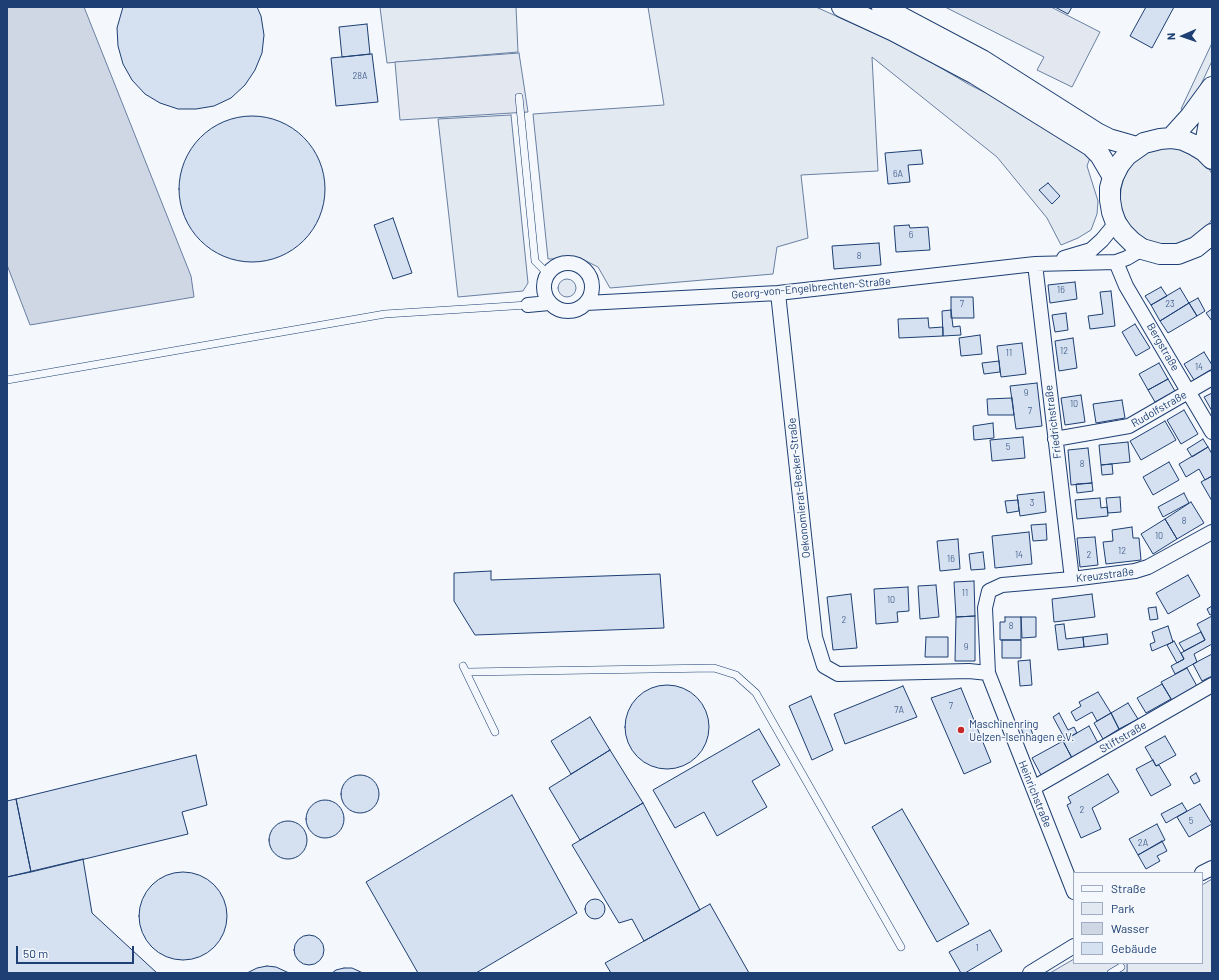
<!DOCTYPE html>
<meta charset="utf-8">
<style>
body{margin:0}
#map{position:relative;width:1219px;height:980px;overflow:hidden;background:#f4f7fb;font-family:Barlow,sans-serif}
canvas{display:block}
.frame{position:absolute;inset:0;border:8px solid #1d3f73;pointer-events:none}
.legend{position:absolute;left:1073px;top:872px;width:130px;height:92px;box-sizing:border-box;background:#f4f7fb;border:1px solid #9eadc5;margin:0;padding:5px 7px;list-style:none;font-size:12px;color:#1d3f73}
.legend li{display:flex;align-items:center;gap:8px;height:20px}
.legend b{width:20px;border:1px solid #9eadc5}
.north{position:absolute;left:1163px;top:16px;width:40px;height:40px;-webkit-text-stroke:3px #f4f7fb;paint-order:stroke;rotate:268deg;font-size:11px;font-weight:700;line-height:16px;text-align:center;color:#1d3f73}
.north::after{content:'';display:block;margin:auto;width:14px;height:18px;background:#1d3f73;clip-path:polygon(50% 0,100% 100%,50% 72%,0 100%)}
.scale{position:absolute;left:16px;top:946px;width:118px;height:18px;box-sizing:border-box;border:2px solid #1d3f73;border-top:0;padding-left:5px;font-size:12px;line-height:14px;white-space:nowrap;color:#1d3f73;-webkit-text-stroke:3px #f4f7fb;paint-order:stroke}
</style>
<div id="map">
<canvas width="1219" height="980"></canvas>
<div class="frame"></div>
<ul class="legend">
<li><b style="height:5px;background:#f4f7fb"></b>Straße</li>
<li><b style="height:11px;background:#e3e9f0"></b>Park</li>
<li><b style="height:11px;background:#cfd7e4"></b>Wasser</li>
<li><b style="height:11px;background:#d5e0f0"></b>Gebäude</li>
</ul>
<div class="north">N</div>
<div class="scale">50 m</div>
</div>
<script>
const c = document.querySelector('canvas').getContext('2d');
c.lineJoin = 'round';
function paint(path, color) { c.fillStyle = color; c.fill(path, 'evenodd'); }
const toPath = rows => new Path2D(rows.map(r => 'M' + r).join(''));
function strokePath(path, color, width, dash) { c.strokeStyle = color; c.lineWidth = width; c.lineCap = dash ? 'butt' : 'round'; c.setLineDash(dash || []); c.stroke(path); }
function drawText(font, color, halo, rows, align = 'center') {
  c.font = font + ' Barlow,sans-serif'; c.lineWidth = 3; c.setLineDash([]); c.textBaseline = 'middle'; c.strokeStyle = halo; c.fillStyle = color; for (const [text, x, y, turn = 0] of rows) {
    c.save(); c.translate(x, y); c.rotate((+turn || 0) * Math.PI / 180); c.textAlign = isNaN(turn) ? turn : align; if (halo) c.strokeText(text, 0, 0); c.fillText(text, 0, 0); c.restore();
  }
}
const green = toPath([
 [380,7,516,7,518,52,387,63,380,7],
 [648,7,816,7,907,48,970,85,984,92,996,94,1091,155,1087,166,1098,201,1097,214,1091,230,1078,238,1061,245,1047,218,997,157,872,57,878,171,801,175,808,238,777,247,773,274,610,288,598,267,580,258,548,259,533,114,664,105,648,7],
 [1212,43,1212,61,1188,112,1181,109,1212,43],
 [511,115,528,283,523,291,458,297,438,119,511,115],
 [1163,148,1176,148,1188,152,1199,158,1208,167,1212,174,1212,219,1207,227,1198,236,1175,245,1162,245,1150,242,1139,235,1130,226,1124,215,1120,202,1121,189,1124,177,1131,166,1140,157,1151,151,1163,148],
 '558 288a9 9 0 1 1 18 0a9 9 0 1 1-18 0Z',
 [1212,879,1212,973,1127,973,1127,963,1202,963,1202,885,1212,879]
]);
const parking = toPath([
 [945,7,1051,7,1100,32,1072,87,1037,70,1044,57,945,7],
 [519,53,528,112,400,120,395,62,519,53],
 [1074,959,1074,963,1127,963,1127,973,1050,973,1074,959]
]);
const water = toPath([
 [7,7,84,7,191,276,194,297,30,325,7,265,7,7]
]);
const building = toPath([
 [123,7,257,7,261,16,264,35,262,53,255,70,245,85,231,98,214,106,196,109,178,109,160,103,145,94,132,80,123,64,118,46,117,28,123,7],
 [1055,7,1072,7,1068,14,1055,7],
 [1146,7,1174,7,1152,48,1130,36,1146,7],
 [367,24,370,54,342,57,339,27,367,24],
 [372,54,378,102,336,106,331,58,372,54],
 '179 189a73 73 0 1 1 146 0a73 73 0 1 1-146 0Z',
 [921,150,923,164,908,165,910,182,888,184,885,153,921,150],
 [1048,183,1060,196,1052,204,1039,190,1048,183],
 [393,218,412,273,393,279,374,225,393,218],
 [909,225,910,228,928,227,930,250,896,252,894,226,909,225],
 [879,243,881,265,834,269,832,246,879,243],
 [1075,282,1077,299,1050,303,1048,285,1075,282],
 [1161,287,1167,296,1151,305,1145,296,1161,287],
 [1180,288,1189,303,1160,321,1151,305,1180,288],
 [1111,291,1115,326,1090,329,1088,316,1103,314,1100,292,1111,291],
 [951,297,973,297,974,318,951,318,951,297],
 [1198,298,1205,311,1197,316,1189,303,1198,298],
 [1189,303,1197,316,1168,333,1160,321,1189,303],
 [1212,309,1212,321,1206,313,1212,309],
 [951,310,953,327,960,326,961,335,943,336,942,311,951,310],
 [1066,313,1068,330,1055,332,1052,315,1066,313],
 [928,318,929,328,943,327,943,336,899,338,898,319,928,318],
 [1135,324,1150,348,1136,356,1122,332,1135,324],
 [980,335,982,354,961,356,959,338,980,335],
 [1073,338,1077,368,1059,371,1055,341,1073,338],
 [1022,343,1026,374,1001,377,997,346,1022,343],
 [1204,352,1212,365,1212,369,1194,380,1184,364,1204,352],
 [999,361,1000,372,984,374,982,363,999,361],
 [1159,363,1168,379,1148,390,1139,374,1159,363],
 [1168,379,1175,391,1155,402,1148,390,1168,379],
 [1037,383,1042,426,1016,429,1010,386,1037,383],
 [1212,393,1212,411,1204,397,1212,393],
 [1081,395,1085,422,1065,425,1061,398,1081,395],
 [1012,398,1014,415,988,415,987,399,1012,398],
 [1122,400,1125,418,1096,423,1093,404,1122,400],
 [1184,410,1198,434,1181,444,1167,420,1184,410],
 [1165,421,1176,440,1141,460,1130,441,1165,421],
 [993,423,994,438,974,440,973,426,993,423],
 [1023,437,1025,458,992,461,990,440,1023,437],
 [1203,439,1208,447,1192,457,1187,449,1203,439],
 [1128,442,1130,462,1101,465,1099,445,1128,442],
 [1208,447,1212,454,1212,476,1205,480,1199,469,1186,477,1179,464,1208,447],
 [1088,448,1092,483,1071,485,1068,450,1088,448],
 [1169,462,1179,480,1153,495,1143,477,1169,462],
 [1112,464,1113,474,1102,475,1101,465,1112,464],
 [1212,476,1212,501,1201,482,1212,476],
 [1092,483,1093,491,1077,493,1076,484,1092,483],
 [1044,492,1046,512,1020,516,1017,495,1044,492],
 [1184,493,1189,503,1163,517,1158,507,1184,493],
 [1120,497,1121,512,1108,513,1106,498,1120,497],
 [1100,498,1101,508,1107,507,1108,516,1077,519,1075,500,1100,498],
 [1018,500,1019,511,1007,513,1005,501,1018,500],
 [1191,502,1204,523,1177,539,1165,519,1191,502],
 [1165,519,1177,539,1153,554,1141,534,1165,519],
 [1046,524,1047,540,1033,541,1031,525,1046,524],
 [1132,527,1133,538,1139,538,1141,560,1106,564,1103,542,1113,541,1112,530,1132,527],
 [1029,532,1032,564,995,568,992,536,1029,532],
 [1095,537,1098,565,1080,567,1077,538,1095,537],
 [958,539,960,569,940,571,937,541,958,539],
 [983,552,985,569,971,570,969,554,983,552],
 [491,571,491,580,660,574,664,628,475,635,454,601,454,573,491,571],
 [1188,575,1200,596,1168,614,1156,593,1188,575],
 [974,581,975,616,956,617,954,582,974,581],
 [936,585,939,617,920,619,918,586,936,585],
 [908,587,909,611,897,612,898,622,876,624,874,589,908,587],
 [851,594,857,648,833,650,827,597,851,594],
 [1092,594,1095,617,1054,622,1052,599,1092,594],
 [1212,606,1212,614,1210,615,1207,609,1212,606],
 [1156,607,1158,619,1150,620,1148,608,1156,607],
 [975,616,975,661,955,661,956,617,975,616],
 [1212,616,1212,644,1194,654,1197,662,1175,674,1171,666,1184,659,1181,653,1205,640,1197,624,1212,616],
 [1005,617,1021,617,1021,640,1000,640,1000,622,1005,622,1005,617],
 [1021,617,1036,617,1036,637,1022,638,1021,617],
 [1064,624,1066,639,1083,637,1084,647,1058,650,1055,625,1064,624],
 [1168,626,1173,642,1152,651,1150,644,1155,642,1152,632,1168,626],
 [1201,632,1205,640,1184,651,1179,643,1201,632],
 [1107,634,1108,644,1084,647,1083,637,1107,634],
 [926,637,948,637,948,657,925,657,926,637],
 [1002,640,1021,640,1021,658,1002,658,1002,640],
 [1174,641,1184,659,1177,663,1167,645,1174,641],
 [1212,654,1212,676,1202,681,1193,664,1212,654],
 [1030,660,1032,685,1020,686,1018,661,1030,660],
 [1187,668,1198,688,1173,702,1161,682,1187,668],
 [1162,684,1171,699,1146,713,1137,698,1162,684],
 '625 727a42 42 0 1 1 84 0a42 42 0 1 1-84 0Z',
 [903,686,917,717,845,744,834,714,903,686],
 [961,688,991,762,964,774,931,698,961,688],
 [1098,692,1111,713,1097,721,1092,712,1076,721,1071,712,1081,706,1079,702,1098,692],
 [811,696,833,750,812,760,789,706,811,696],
 [1128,703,1138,719,1119,729,1111,713,1128,703],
 [1059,713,1068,730,1074,727,1077,733,1065,739,1053,717,1059,713],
 [1111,713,1119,729,1103,739,1094,723,1111,713],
 [590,717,610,750,571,774,551,741,590,717],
 [1028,721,1033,735,1025,739,1020,725,1028,721],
 [1089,726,1098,743,1072,758,1063,741,1089,726],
 [759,729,780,765,752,781,767,807,717,836,704,812,675,828,653,790,759,729],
 [1165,736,1176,755,1156,766,1145,747,1165,736],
 [1063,741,1072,758,1041,775,1032,758,1063,741],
 [610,750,643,803,580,840,549,788,610,750],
 [196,755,207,805,182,812,188,834,31,872,16,799,196,755],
 [1153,760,1156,766,1159,765,1171,785,1151,796,1136,769,1153,760],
 [1196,773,1200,781,1194,784,1190,777,1196,773],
 [1108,774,1119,792,1092,808,1101,829,1081,838,1067,805,1071,803,1068,797,1108,774],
 '341 794a19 19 0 1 1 38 0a19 19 0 1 1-38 0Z',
 [512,795,577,913,476,973,418,973,366,882,512,795],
 [16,799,31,872,7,877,7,801,16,799],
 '306 819a19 19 0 1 1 38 0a19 19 0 1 1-38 0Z',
 [643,803,700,910,644,941,632,919,619,923,572,845,643,803],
 [1182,803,1187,811,1166,823,1161,814,1182,803],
 [1200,804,1212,824,1189,837,1177,817,1200,804],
 [902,809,969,924,937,942,872,827,902,809],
 '269 840a19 19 0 1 1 38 0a19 19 0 1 1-38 0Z',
 [1157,824,1165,840,1138,855,1129,839,1157,824],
 [1162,841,1167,851,1157,856,1160,861,1146,869,1138,855,1162,841],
 [83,859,92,913,157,973,7,973,7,877,83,859],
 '139 916a44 44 0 1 1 88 0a44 44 0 1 1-88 0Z',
 '585 909a10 10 0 1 1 20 0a10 10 0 1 1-20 0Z',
 [710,904,749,973,611,973,605,963,710,904],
 [990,930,1002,951,965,973,961,973,949,952,990,930],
 '294 950a15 15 0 1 1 30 0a15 15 0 1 1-30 0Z',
 [267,966,276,967,289,973,247,973,257,968,267,966],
 [344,968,352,968,363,973,332,973,336,970,344,968]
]);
const lane = toPath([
 [519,97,535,261,547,273],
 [7,380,385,314,528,305],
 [463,666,495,732],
 [467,672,714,668,736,675,756,693,901,947],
 [1111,973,1121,967]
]);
const street = toPath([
 [1064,258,1091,250,1102,240,1116,223],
 [1116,262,1126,286,1212,432],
 '544 287a24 24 0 1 1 48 0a24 24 0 1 1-48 0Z',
 [1035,264,1072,579],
 [778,293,815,637,824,666,838,674,969,671,988,673,1074,892],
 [586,303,778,293,1035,264,1116,262,1127,258,1142,249],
 [528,305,549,303],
 [1055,439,1129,426,1212,378],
 [988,673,985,608,989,591,1002,585,1072,579,1135,571,1148,567,1212,532],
 [1033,788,1212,685],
 [1202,873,1212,868],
 [1030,973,1074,946]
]);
const secondary = toPath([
 [842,7,894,31,975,74,1091,146,1100,155,1113,177],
 [882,7,982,60,1097,133,1109,139,1137,147],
 [1171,138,1190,117,1212,87],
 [1204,151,1212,105],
 [1212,159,1204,151,1194,145,1183,140,1171,138,1160,139,1144,143,1127,155,1119,165,1113,177,1110,188,1110,200,1112,212,1116,223,1123,233,1132,242,1142,249,1160,254,1178,254,1196,247,1212,234]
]);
const markers = [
 [961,730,4,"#c62828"]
];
const numberNames = [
 ["28A",360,76],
 ["6A",898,174],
 ["6",911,235],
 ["8",859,256],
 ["16",1061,290],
 ["7",962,304],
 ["23",1170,304],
 ["12",1064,351],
 ["11",1009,353],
 ["14",1199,367],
 ["9",1026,393],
 ["10",1074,404],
 ["7",1030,411],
 ["5",1008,447],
 ["8",1082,464],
 ["3",1032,503],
 ["8",1184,521],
 ["10",1159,536],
 ["12",1122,551],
 ["14",1019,555],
 ["2",1089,555],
 ["16",951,559],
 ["11",965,593],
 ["10",891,600],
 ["2",844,620],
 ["8",1011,626],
 ["9",966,647],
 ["7",951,706],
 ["7A",899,710],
 ["2",1082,810],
 ["5",1191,821],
 ["2A",1143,843],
 ["1",977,948]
];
const streetNames = [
 ["Georg-von-Engelbrechten-Straße",811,288,-5],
 ["Bergstraße",1163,347,60],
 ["Rudolfstraße",1159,409,-30],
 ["Friedrichstraße",1053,422,-97],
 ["Oekonomierat-Becker-Straße",799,488,-96],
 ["Kreuzstraße",1105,575,-7],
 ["Stiftstraße",1123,737,-30],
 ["Heinrichstraße",1035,794,68]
];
const poiNames = [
 ["Maschinenring",969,724],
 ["Uelzen-Isenhagen e.V.",969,737]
];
paint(green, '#e3e9f0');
strokePath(green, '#687fa3', 1);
paint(parking, '#e3e8f0');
strokePath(parking, '#687fa3', 1);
paint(water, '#cfd7e4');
strokePath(water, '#687fa3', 1);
paint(building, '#d5e0f0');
strokePath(building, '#1d3f73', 1);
strokePath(lane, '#1d3f73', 8);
strokePath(street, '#1d3f73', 16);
strokePath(secondary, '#1d3f73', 22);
strokePath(lane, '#f4f7fb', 7);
strokePath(street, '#f4f7fb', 14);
strokePath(secondary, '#f4f7fb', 20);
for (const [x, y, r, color] of markers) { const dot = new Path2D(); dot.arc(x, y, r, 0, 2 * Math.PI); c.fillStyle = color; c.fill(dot); strokePath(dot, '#f4f7fb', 1.5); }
drawText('9px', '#4b6792', null, numberNames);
drawText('11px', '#1d3f73', '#f4f7fb', streetNames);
drawText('11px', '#1d3f73', '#f4f7fb', poiNames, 'left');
</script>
